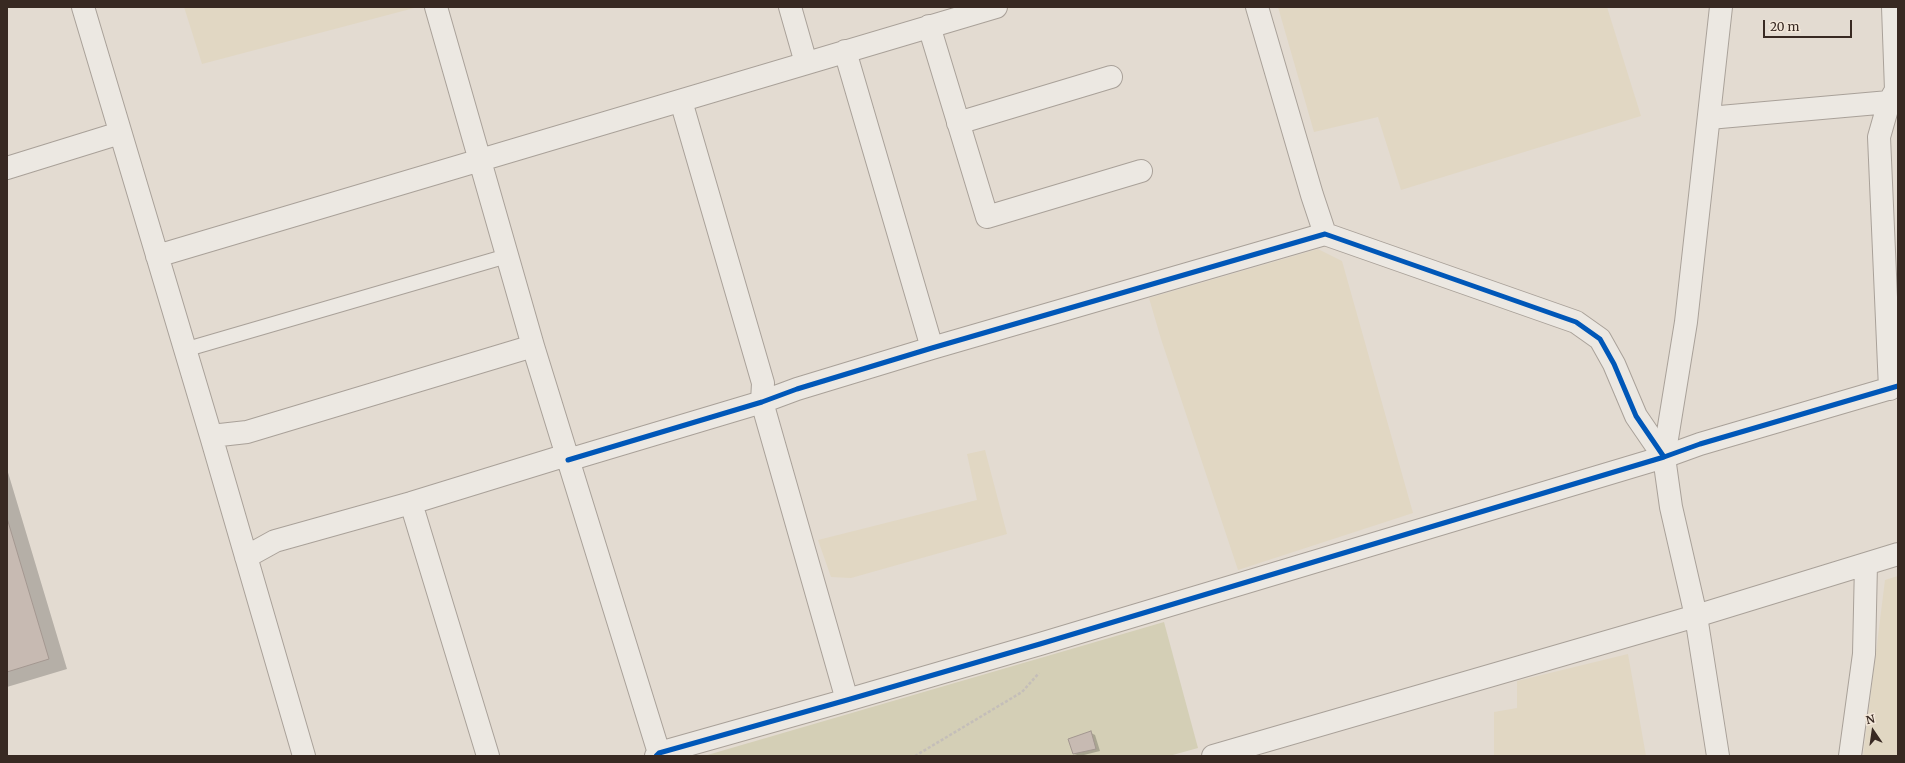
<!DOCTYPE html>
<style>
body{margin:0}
#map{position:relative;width:1905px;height:763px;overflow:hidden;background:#e3dbd1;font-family:Merriweather,serif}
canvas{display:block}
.frame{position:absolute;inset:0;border:8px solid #382922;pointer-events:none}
.north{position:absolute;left:1853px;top:711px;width:40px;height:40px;-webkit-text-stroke:3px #f3e7d9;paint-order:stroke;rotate:347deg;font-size:11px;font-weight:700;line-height:16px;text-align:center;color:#382922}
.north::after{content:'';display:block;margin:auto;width:14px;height:18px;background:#382922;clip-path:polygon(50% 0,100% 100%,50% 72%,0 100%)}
.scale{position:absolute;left:1763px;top:20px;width:89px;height:18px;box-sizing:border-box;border:2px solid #382922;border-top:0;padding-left:5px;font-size:12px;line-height:14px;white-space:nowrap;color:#382922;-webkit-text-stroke:3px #f3e7d9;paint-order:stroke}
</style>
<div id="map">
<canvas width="1905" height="763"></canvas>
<div class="frame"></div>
<div class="north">N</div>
<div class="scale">20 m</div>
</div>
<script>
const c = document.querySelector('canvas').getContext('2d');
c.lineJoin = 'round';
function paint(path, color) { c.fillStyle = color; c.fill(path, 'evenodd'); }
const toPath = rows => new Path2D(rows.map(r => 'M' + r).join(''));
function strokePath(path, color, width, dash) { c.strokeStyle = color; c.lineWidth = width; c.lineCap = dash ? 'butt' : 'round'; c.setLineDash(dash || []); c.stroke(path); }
const farmland = toPath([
 [184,7,418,7,202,64],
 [1278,7,1607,7,1641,116,1401,190,1378,117,1314,132],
 [1318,249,1342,261,1413,513,1238,570,1161,339,1149,298],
 [985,450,1007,534,851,578,831,577,818,540,977,500,967,454],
 [1898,576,1898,756,1863,756,1885,580],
 [1628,654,1646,756,1494,756,1494,712,1517,708,1517,681]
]);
const green = toPath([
 [1164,622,1198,748,1169,756,704,756]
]);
const shadow = toPath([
 [7,469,67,669,7,687],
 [1091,733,1095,735,1100,751,1080,756,1074,754]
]);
const building = toPath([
 [7,518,49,659,7,672,7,518],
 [1091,731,1096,749,1073,754,1068,739,1091,731]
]);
const path = toPath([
 [915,756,1022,692,1039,673]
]);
const service = toPath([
 [184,350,507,256]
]);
const minor = toPath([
 [83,7,211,436,304,756],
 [436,7,533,346,659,753],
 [790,7,806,63],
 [1257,7,1312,195,1325,234],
 [929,26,987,217,1141,171],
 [845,51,932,348],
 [681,101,763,383,762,402,847,700],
 [1709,118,1889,102],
 [958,123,1111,77],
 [7,168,120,133],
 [157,256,996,7],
 [1890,389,1879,137,1889,102,1896,90,1893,7],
 [211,436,247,432,533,346],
 [568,460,762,402,797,389,932,348,1325,234,1576,322,1600,339,1614,364,1636,416,1664,457],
 [411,503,488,756],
 [246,557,275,541,411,503,567,455],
 [656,756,659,753,847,700,1040,644,1664,457,1700,444,1898,386],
 [1213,756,1696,616,1898,554],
 [1850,756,1864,654,1866,564]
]);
const tertiary = toPath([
 [1718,756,1696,616,1671,507,1664,457,1686,322,1721,7]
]);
const cycleway = toPath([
 [568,460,762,402,797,389,932,348,1325,234,1576,322,1600,339,1614,364,1636,416,1664,457],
 [656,756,659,753,847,700,1040,644,1664,457,1700,444,1898,386]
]);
paint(farmland, '#e1d7c3');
paint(green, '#d4cfb6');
paint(shadow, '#0003');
paint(building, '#c7bab2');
strokePath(building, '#a39790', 1);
strokePath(service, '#a9a199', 16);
strokePath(minor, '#a9a199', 24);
strokePath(tertiary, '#a9a199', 24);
strokePath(path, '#c4beb9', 2.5, [3, 2]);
strokePath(service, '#ece8e2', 14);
strokePath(minor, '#ece8e2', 22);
strokePath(tertiary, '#ece8e2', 22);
strokePath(cycleway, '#0057b8', 5);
</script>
